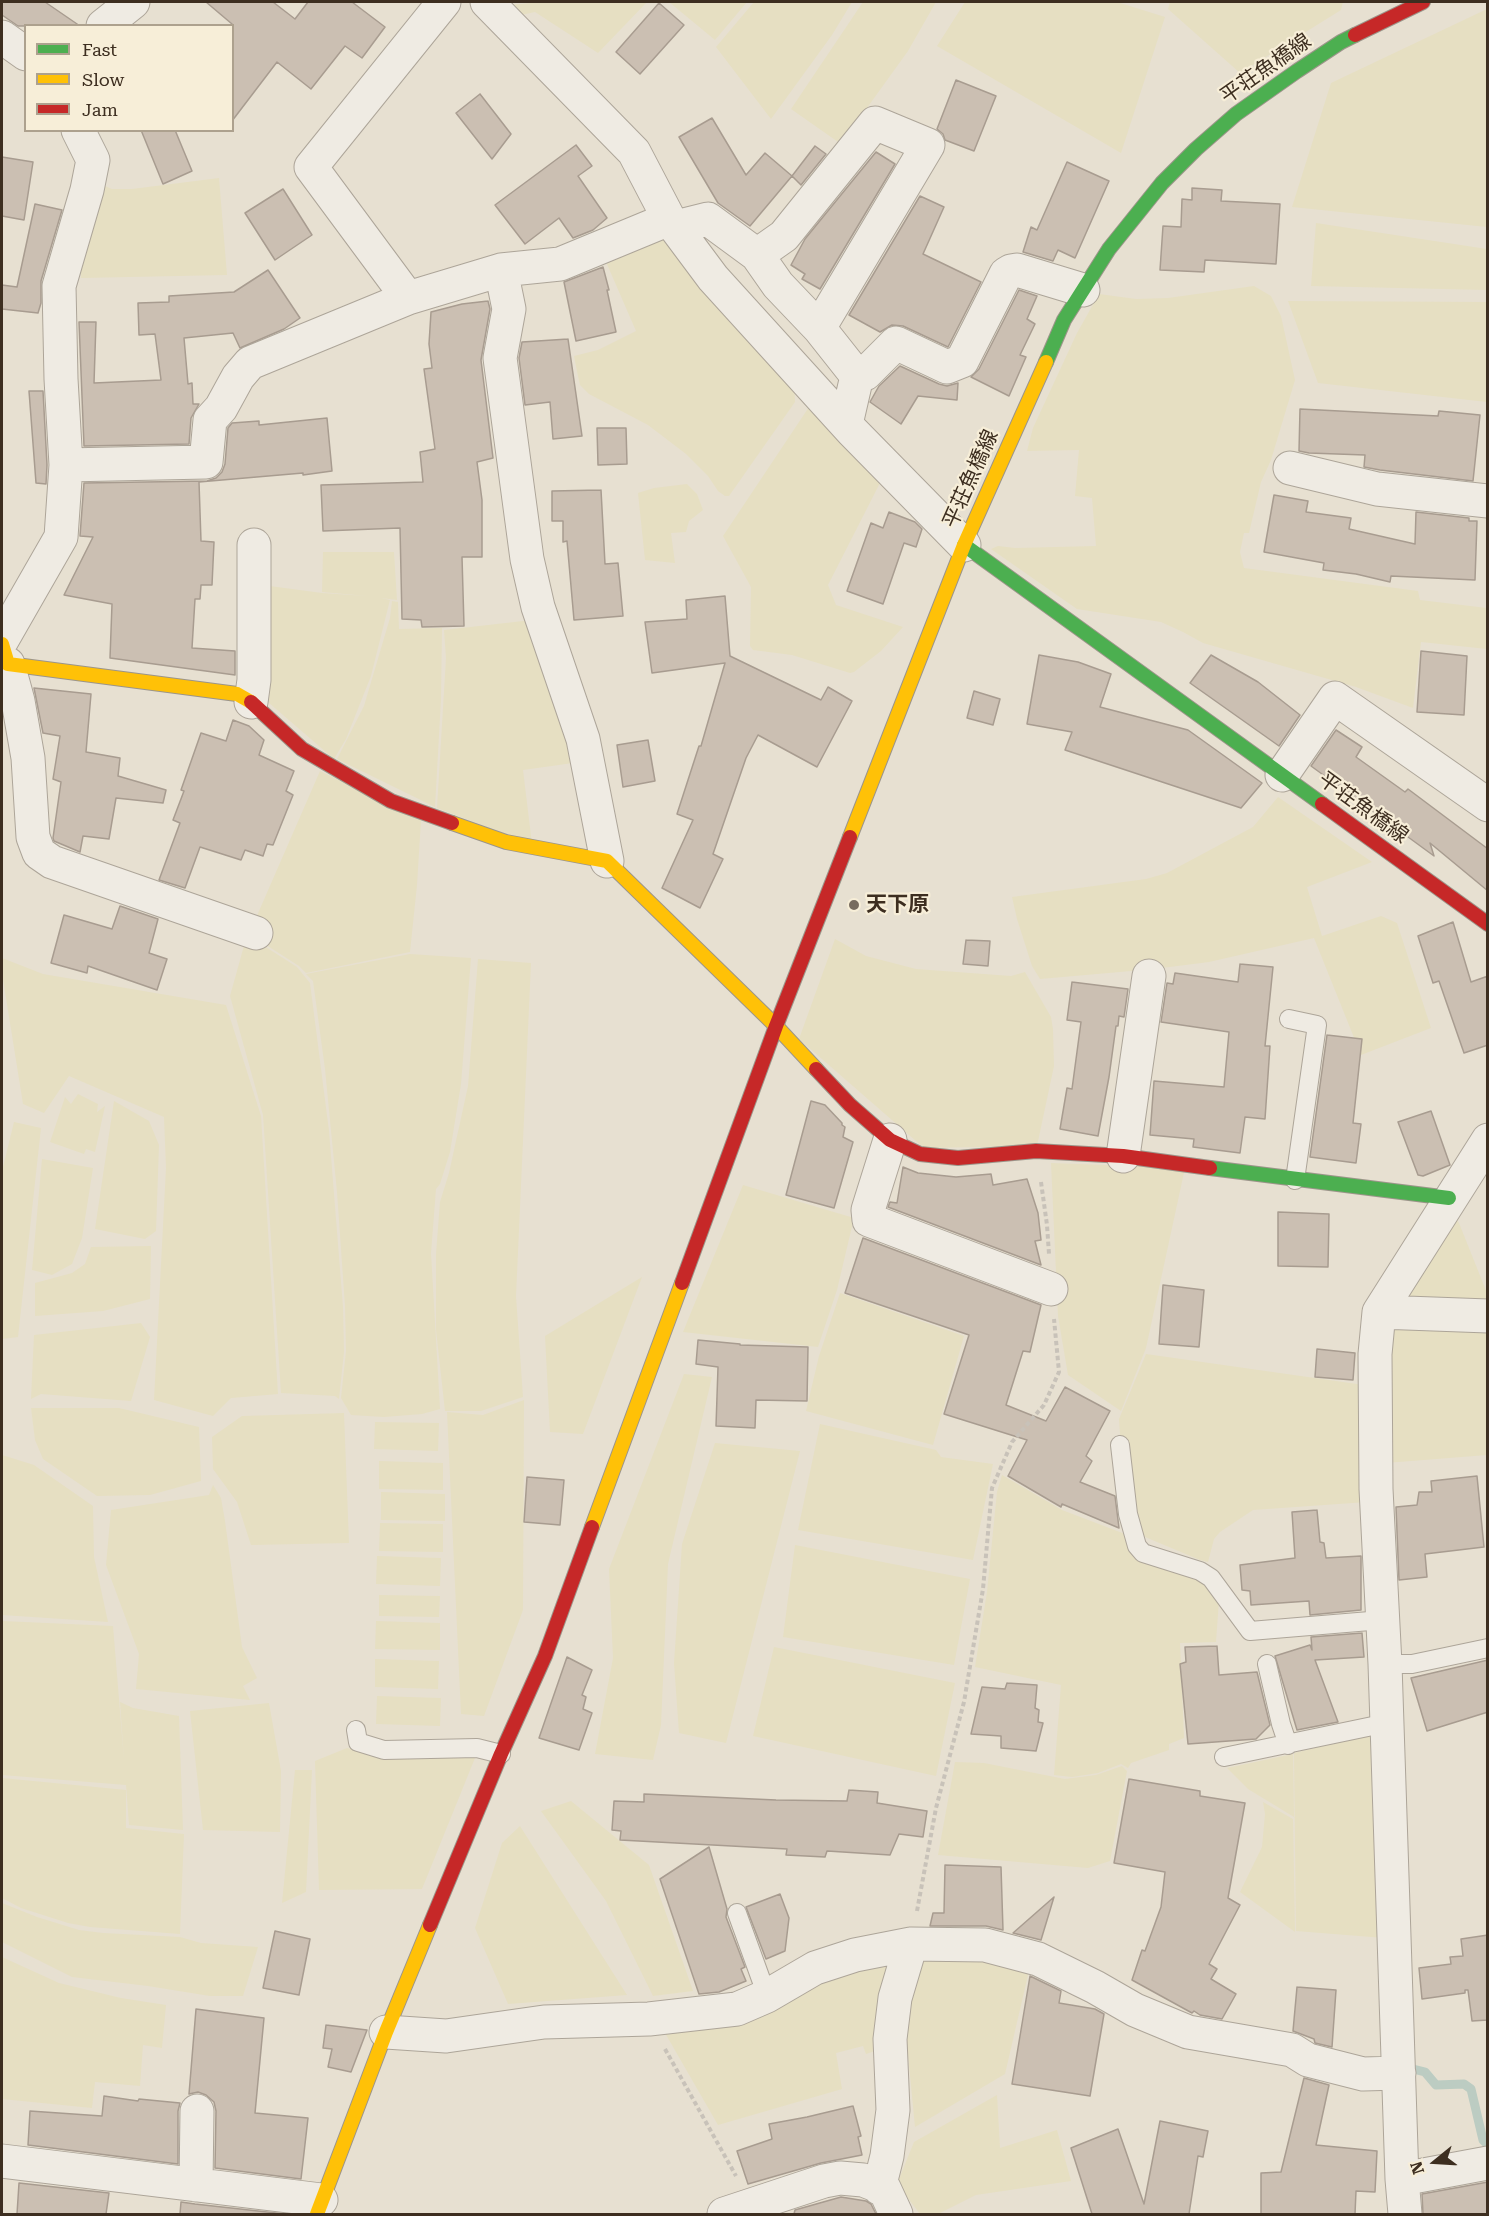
<!DOCTYPE html>
<meta charset="utf-8">
<style>
body{margin:0}
#map{position:relative;width:1489px;height:2216px;overflow:hidden;background:#e7e0d1;font-family:"Roboto Serif",serif}
canvas{display:block}
.frame{position:absolute;inset:0;border:3px solid #3d2e20;pointer-events:none}
.legend{position:absolute;left:24px;top:24px;width:210px;height:108px;box-sizing:border-box;background:#f7eed8;border:2px solid #ada18e;margin:0;padding:8px 10px;list-style:none;font-size:18px;color:#3d2e20}
.legend li{display:flex;align-items:center;gap:12px;height:30px}
.legend b{width:30px;border:2px solid #ada18e}
.north{position:absolute;left:1405px;top:2132px;width:60px;height:60px;-webkit-text-stroke:4px #f7eed8;paint-order:stroke;rotate:252deg;font-size:16px;font-weight:700;line-height:24px;text-align:center;color:#3d2e20}
.north::after{content:'';display:block;margin:auto;width:21px;height:27px;background:#3d2e20;clip-path:polygon(50% 0,100% 100%,50% 72%,0 100%)}
</style>
<div id="map">
<canvas width="1489" height="2216"></canvas>
<div class="frame"></div>
<ul class="legend">
<li><b style="height:8px;background:#4caf50"></b>Fast</li>
<li><b style="height:8px;background:#ffc107"></b>Slow</li>
<li><b style="height:8px;background:#c62828"></b>Jam</li>
</ul>
<div class="north">N</div>
</div>
<script>
const c = document.querySelector('canvas').getContext('2d');
c.lineJoin = 'round';
function paint(path, color) { c.fillStyle = color; c.fill(path, 'evenodd'); }
const toPath = rows => new Path2D(rows.map(r => 'M' + r).join(''));
function strokePath(path, color, width, dash) { c.strokeStyle = color; c.lineWidth = width; c.lineCap = dash ? 'butt' : 'round'; c.setLineDash(dash || []); c.stroke(path); }
function drawText(font, color, halo, rows, align = 'center') {
  c.font = font + ' "Roboto Serif","Noto Sans JP",serif'; c.lineWidth = 4.5; c.setLineDash([]); c.textBaseline = 'middle'; c.strokeStyle = halo; c.fillStyle = color; for (const [text, x, y, turn = 0] of rows) {
    c.save(); c.translate(x, y); c.rotate((+turn || 0) * Math.PI / 180); c.textAlign = isNaN(turn) ? turn : align; if (halo) c.strokeText(text, 0, 0); c.fillText(text, 0, 0); c.restore();
  }
}
const farmland = toPath([
 [539,2,647,2,598,53,535,12,521,15,510,5],
 [669,2,747,2,715,40],
 [754,2,852,2,832,35,771,119,716,47],
 [863,2,936,2,908,51,841,144,791,109],
 [965,2,1117,2,1165,17,1121,153,937,46],
 [1170,2,1343,2,1341,10,1240,73,1168,9],
 [1487,9,1487,227,1292,207,1331,83],
 [219,178,227,275,81,278,78,240,98,183,112,189,132,189],
 [1316,223,1487,249,1487,290,1311,286],
 [667,230,794,384,795,402,729,496,725,496,718,491,708,476,686,454,648,425,589,394,580,385,578,376,574,356,598,350,636,331,603,255],
 [1254,286,1271,296,1281,316,1295,380,1271,460,1261,482,1249,533,1244,533,1240,552,1244,568,1418,591,1420,600,1487,608,1487,649,1421,642,1413,708,1356,687,1203,643,1183,632,1161,622,1077,609,991,549,998,546,1015,548,1096,546,1092,498,1075,496,1079,450,1027,451,1033,428,1077,333,1099,294,1136,299,1168,298],
 [1288,301,1487,302,1487,402,1318,383],
 [811,404,882,479,828,585,836,605,903,627,881,651,854,672,850,673,792,655,753,650,750,646,751,587,723,536],
 [687,484,697,494,703,510,689,521,686,532,671,533,675,563,645,560,638,493,654,488],
 [323,552,394,552,397,600,381,598,390,600,371,676,346,739,334,759,261,696,262,585,322,593,367,596,322,592],
 [392,601,398,602,399,629,442,628,441,699,435,807,337,759,364,706,390,618],
 [532,620,573,763,523,770,532,844,437,808,446,658,444,630],
 [320,771,421,820,417,885,410,952,306,973,299,966,249,934],
 [1278,797,1372,862,1307,887,1322,936,1381,916,1397,923,1431,1028,1361,1055,1314,938,1209,962,1154,969,1040,979,1032,966,1017,919,1012,897,1146,879,1167,873,1253,827],
 [247,935,297,967,310,983,329,1131,343,1307,344,1352,339,1399,335,1396,281,1393,263,1115,230,996],
 [835,939,866,956,916,969,1011,976,1025,972,1051,1017,1053,1029,1054,1066,1037,1146,924,1148,799,1039],
 [410,954,471,958,461,1084,450,1152,440,1184,436,1189,431,1253,440,1409,422,1414,384,1417,351,1415,341,1398,346,1351,345,1306,337,1192,325,1069,313,981,306,974],
 [2,958,43,974,226,1005,261,1116,278,1394,231,1398,213,1416,154,1400,166,1168,164,1117,69,1076,44,1113,23,1104,2,973],
 [478,959,531,963,516,1296,523,1397,481,1411,445,1411,436,1330,436,1254,440,1202,449,1173,468,1086],
 [78,1094,98,1104,97,1112,105,1106,95,1152,86,1149,84,1154,50,1142,65,1097,71,1104],
 [114,1101,149,1121,159,1145,156,1231,145,1239,95,1229],
 [14,1122,41,1128,18,1337,2,1339,2,1171],
 [42,1159,93,1168,82,1238,72,1264,52,1275,32,1270],
 [1051,1163,1185,1168,1146,1348,1121,1411,1068,1375,1058,1316],
 [743,1185,854,1218,837,1290,818,1347,683,1332],
 [1451,1211,1459,1223,1487,1293,1487,1305,1398,1298],
 [151,1246,150,1299,103,1311,35,1316,35,1283,72,1273,85,1264,91,1247],
 [642,1277,583,1434,550,1432,545,1336],
 [840,1293,964,1336,933,1445,806,1411,819,1356],
 [1393,1319,1487,1326,1487,1455,1386,1463],
 [141,1323,150,1337,131,1401,41,1394,31,1399,34,1335],
 [1146,1354,1364,1385,1367,1502,1253,1510,1220,1532,1214,1539,1208,1562,1200,1560,1126,1529,1119,1419],
 [684,1374,712,1377,668,1564,661,1725,653,1760,595,1754,613,1658,609,1569],
 [524,1400,523,1610,484,1716,461,1714,447,1412,483,1415],
 [31,1408,119,1408,199,1427,201,1481,150,1495,97,1496,43,1459,35,1440],
 [344,1413,349,1543,251,1545,237,1502,213,1469,212,1437,242,1416],
 [375,1422,439,1423,438,1451,374,1449],
 [820,1424,936,1450,941,1457,993,1464,973,1560,798,1530],
 [715,1443,800,1451,726,1743,679,1733,674,1663,682,1544],
 [2,1455,34,1465,93,1506,94,1557,108,1622,2,1615],
 [379,1461,443,1463,443,1490,379,1489],
 [1002,1475,1062,1510,1125,1534,1170,1566,1207,1584,1219,1600,1216,1642,1180,1643,1184,1738,1169,1744,1169,1750,1131,1763,1128,1768,1121,1764,1098,1773,1072,1777,1054,1775,1061,1685,975,1667,987,1592,997,1492],
 [213,1485,221,1498,225,1521,242,1647,257,1678,243,1686,250,1700,136,1689,139,1654,106,1565,111,1510,209,1495],
 [381,1492,445,1494,445,1521,381,1520],
 [380,1523,443,1524,443,1552,379,1551],
 [795,1545,970,1579,954,1665,783,1637],
 [377,1556,441,1558,440,1586,376,1584],
 [379,1595,440,1596,439,1617,379,1616],
 [2,1621,113,1626,124,1760,120,1702,133,1708,179,1716,183,1830,129,1825,126,1785,2,1775],
 [376,1621,440,1623,440,1650,375,1649],
 [774,1647,955,1683,936,1776,753,1736],
 [375,1659,439,1661,438,1689,375,1687],
 [377,1696,441,1698,440,1726,376,1724],
 [269,1703,281,1771,280,1832,203,1830,190,1711],
 [1376,1733,1384,1938,1296,1931,1294,1753],
 [347,1748,389,1756,475,1758,422,1889,319,1890,315,1761],
 [1293,1754,1294,1817,1248,1789,1227,1768],
 [955,1762,984,1763,1065,1779,1096,1775,1122,1766,1127,1771,1110,1861,1088,1868,938,1855],
 [295,1770,312,1770,306,1892,282,1903],
 [2,1778,126,1790,126,1828,184,1834,180,1934,90,1927,68,1923,21,1908,2,1898],
 [571,1801,649,1865,693,1991,653,1996,606,1901,541,1811],
 [1263,1802,1293,1819,1295,1932,1240,1892,1262,1847,1265,1814],
 [520,1826,627,1995,508,2004,475,1928,502,1843],
 [2,1903,37,1917,79,1930,103,1933,180,1937,201,1943,258,1947,243,1996,210,1996,148,1986,72,1977,2,1942],
 [900,1952,881,2049,866,2054,863,2046,836,2053,842,2089,718,2125,661,2026],
 [2,1957,59,1983,121,1998,166,2005,162,2048,143,2045,140,2086,95,2082,92,2108,2,2099],
 [915,1958,1031,1962,1005,2074,915,2127,904,2014],
 [997,2095,1000,2148,1057,2130,1071,2181,976,2195,938,2214,920,2214,897,2184,914,2142]
]);
const stream = toPath([
 [1413,2069,1425,2072,1436,2085,1464,2084,1471,2089,1483,2140,1488,2145]
]);
const building = toPath([
 [2,2,45,2,80,26,18,26,2,15,2,2],
 [206,2,273,2,295,19,308,2,352,2,385,27,362,58,345,46,311,89,277,62,232,121,232,24,206,2],
 [659,3,684,25,640,74,616,52,659,3],
 [956,80,996,96,974,151,945,140,943,134,937,129,956,80],
 [480,94,511,134,492,159,456,113,480,94],
 [712,118,746,175,765,153,792,176,750,226,718,203,679,137,712,118],
 [141,130,175,130,192,171,163,184,141,130],
 [576,145,592,166,578,176,607,218,593,230,573,238,559,218,525,244,495,205,576,145],
 [815,146,826,154,801,185,792,176,815,146],
 [876,152,895,164,820,289,802,279,805,274,791,265,805,239,876,152],
 [2,157,33,162,24,220,2,216,2,157],
 [1067,162,1109,181,1075,258,1058,250,1053,261,1023,252,1031,227,1037,230,1067,162],
 [1192,188,1222,190,1221,201,1280,204,1276,264,1205,260,1204,272,1160,270,1163,226,1181,227,1182,199,1192,200,1192,188],
 [283,189,312,235,275,260,245,213,283,189],
 [920,196,944,207,923,254,981,282,948,347,903,326,892,325,880,332,849,315,920,196],
 [35,204,62,210,41,281,41,303,38,313,2,309,2,285,17,287,35,204],
 [603,267,609,290,607,290,616,332,576,341,564,282,603,267],
 [268,270,300,318,284,329,240,348,233,333,184,338,188,384,192,383,193,404,199,404,191,418,189,444,84,446,79,322,96,322,94,383,161,380,155,334,139,335,138,303,169,302,169,296,234,292,268,270],
 [1019,290,1037,296,1027,319,1035,324,1020,355,1026,357,1009,396,971,377,979,369,1019,290],
 [488,301,490,309,481,360,493,458,477,462,482,500,482,557,462,557,464,626,422,627,421,620,402,619,400,528,323,531,321,485,423,482,420,452,435,449,424,369,432,368,429,344,431,312,462,304,488,301],
 [568,339,582,436,553,439,550,402,525,405,519,358,522,342,568,339],
 [900,366,939,384,947,386,958,383,957,400,918,396,901,424,870,402,879,386,900,366],
 [29,391,43,391,47,465,46,484,36,483,29,391],
 [1300,409,1438,416,1439,411,1480,415,1473,481,1380,470,1364,467,1365,455,1309,453,1299,451,1300,409],
 [327,418,332,471,303,475,303,473,199,482,201,541,214,542,212,585,201,585,200,599,195,599,192,648,235,651,235,675,110,658,112,604,64,595,93,537,80,536,84,483,207,481,216,478,222,472,225,464,228,428,232,423,259,421,259,425,327,418],
 [597,428,626,428,627,464,598,465,597,428],
 [601,490,605,564,618,563,623,616,574,620,567,541,563,542,563,521,552,521,552,491,601,490],
 [1274,495,1308,501,1306,512,1351,518,1349,529,1415,544,1416,512,1469,518,1469,521,1477,521,1475,580,1391,576,1390,582,1356,574,1323,570,1324,563,1264,552,1274,495],
 [889,512,915,522,922,529,916,547,904,543,883,604,847,591,871,523,883,528,889,512],
 [725,596,730,656,821,700,828,687,852,701,817,767,758,735,746,758,713,854,723,859,700,908,662,888,693,820,677,814,699,746,701,746,725,663,652,673,645,622,687,619,686,600,725,596],
 [1421,651,1467,656,1464,715,1417,712,1421,651],
 [1039,655,1078,662,1111,674,1100,707,1188,730,1262,783,1241,808,1065,750,1072,732,1027,724,1039,655],
 [1211,655,1258,682,1300,715,1279,746,1190,683,1211,655],
 [34,688,91,694,86,752,120,758,118,776,166,790,163,803,116,798,109,839,83,836,80,852,54,841,53,838,61,782,53,779,60,736,43,733,34,688],
 [974,691,1000,699,993,725,967,718,974,691],
 [233,720,249,726,264,740,259,755,294,771,286,791,293,795,273,845,267,844,263,856,245,850,241,860,200,847,185,888,159,880,180,823,173,820,184,791,181,790,201,733,226,741,233,720],
 [1336,730,1362,747,1356,757,1405,792,1408,789,1488,849,1488,891,1430,843,1434,856,1311,766,1336,730],
 [648,740,655,781,623,787,617,745,648,740],
 [120,906,158,919,149,953,167,959,157,990,88,966,87,973,51,963,64,915,112,929,120,906],
 [1453,922,1471,982,1488,976,1488,1045,1464,1053,1439,981,1433,983,1418,936,1453,922],
 [966,940,990,941,988,966,963,964,966,940],
 [1240,964,1273,967,1265,1046,1270,1046,1265,1119,1245,1117,1240,1153,1193,1147,1194,1139,1150,1135,1154,1081,1224,1087,1229,1032,1161,1022,1167,983,1173,984,1175,973,1238,982,1240,964],
 [1072,982,1128,989,1124,1017,1119,1016,1118,1026,1116,1026,1109,1077,1098,1136,1060,1129,1067,1088,1072,1089,1081,1022,1067,1020,1072,982],
 [1327,1035,1362,1039,1353,1123,1361,1124,1356,1163,1310,1157,1327,1035],
 [811,1101,825,1105,842,1123,842,1125,845,1127,843,1137,853,1142,834,1208,786,1195,811,1101],
 [1431,1111,1450,1165,1423,1176,1418,1175,1398,1122,1431,1111],
 [903,1167,918,1173,956,1177,991,1174,993,1185,1027,1179,1038,1213,1041,1240,1035,1241,1041,1265,888,1207,890,1202,897,1203,903,1167],
 [1278,1212,1329,1214,1328,1267,1278,1266,1278,1212],
 [863,1238,1041,1305,1030,1352,1023,1351,1006,1405,1046,1421,1065,1387,1110,1411,1086,1456,1092,1461,1080,1482,1115,1496,1119,1528,1062,1504,1061,1507,1008,1476,1027,1440,944,1414,969,1335,845,1293,863,1238],
 [1163,1285,1204,1290,1199,1347,1159,1344,1163,1285],
 [698,1340,740,1344,740,1345,808,1347,807,1401,756,1400,755,1428,716,1426,718,1367,696,1364,698,1340],
 [1317,1349,1355,1353,1353,1380,1315,1377,1317,1349],
 [1477,1476,1484,1547,1425,1554,1427,1577,1399,1580,1396,1507,1417,1505,1419,1492,1432,1492,1431,1481,1477,1476],
 [527,1477,564,1480,560,1525,524,1522,527,1477],
 [1317,1510,1320,1542,1324,1543,1326,1558,1361,1556,1361,1610,1310,1615,1309,1601,1251,1605,1250,1591,1242,1590,1240,1565,1295,1558,1292,1512,1317,1510],
 [1362,1633,1364,1657,1315,1660,1338,1722,1297,1730,1275,1656,1310,1645,1312,1650,1311,1637,1362,1633],
 [1217,1646,1219,1675,1257,1672,1270,1725,1256,1739,1188,1744,1180,1664,1186,1662,1185,1647,1217,1646],
 [567,1657,592,1670,582,1695,586,1697,583,1709,592,1713,579,1750,539,1738,567,1657],
 [1488,1660,1488,1712,1427,1731,1411,1678,1488,1660],
 [1007,1683,1037,1685,1035,1708,1039,1710,1038,1722,1043,1723,1036,1751,1001,1748,1001,1736,971,1734,982,1687,1005,1689,1007,1683],
 [1129,1779,1200,1791,1200,1796,1245,1803,1228,1898,1240,1905,1209,1964,1217,1969,1211,1979,1236,1994,1222,2019,1200,2015,1194,2011,1192,2013,1132,1980,1142,1950,1145,1951,1161,1907,1165,1872,1114,1863,1129,1779],
 [849,1790,878,1792,877,1803,927,1811,923,1837,899,1834,890,1855,827,1851,825,1857,786,1855,787,1849,620,1840,621,1831,612,1830,614,1801,644,1802,644,1794,776,1800,847,1801,849,1790],
 [709,1847,727,1909,726,1917,745,1967,741,1969,746,1981,719,1992,699,1994,660,1879,709,1847],
 [945,1865,1001,1867,1003,1930,986,1926,930,1926,933,1913,944,1913,945,1865],
 [780,1894,789,1918,785,1951,766,1959,746,1907,780,1894],
 [1054,1897,1041,1940,1013,1933,1054,1897],
 [275,1931,310,1939,299,1995,263,1988,275,1931],
 [1488,1935,1488,2020,1472,2021,1468,1990,1465,1990,1465,1993,1422,1999,1419,1968,1451,1964,1450,1957,1463,1956,1461,1939,1488,1935],
 [1030,1976,1061,1991,1059,2003,1095,2009,1104,2014,1090,2096,1012,2084,1030,1976],
 [1297,1987,1336,1990,1332,2047,1315,2043,1314,2039,1293,2031,1297,1987],
 [196,2009,264,2018,255,2113,308,2118,301,2179,215,2168,216,2111,214,2102,206,2095,198,2092,189,2094,196,2009],
 [326,2025,367,2030,351,2072,328,2067,332,2049,323,2048,326,2025],
 [1304,2078,1329,2085,1316,2145,1377,2151,1375,2192,1356,2191,1355,2214,1261,2214,1261,2173,1281,2172,1304,2078],
 [104,2096,138,2101,139,2099,180,2103,178,2111,178,2164,28,2145,30,2111,102,2116,104,2096],
 [853,2106,861,2136,858,2137,862,2155,821,2163,748,2184,737,2151,772,2139,769,2124,807,2117,853,2106],
 [1160,2121,1208,2131,1203,2157,1198,2156,1189,2214,1092,2214,1071,2148,1118,2129,1144,2204,1160,2121],
 [1488,2182,1488,2214,1423,2214,1422,2194,1488,2182],
 [19,2183,109,2193,106,2214,17,2214,19,2183],
 [841,2197,866,2201,871,2204,876,2214,794,2214,795,2210,841,2197],
 [181,2202,195,2204,285,2214,180,2214,181,2202]
]);
const path = toPath([
 [1041,1182,1047,1225,1049,1254],
 [917,1911,936,1808,964,1702,983,1589,992,1488,1012,1442,1044,1405,1059,1372,1054,1319],
 [665,2049,736,2176]
]);
const lane = toPath([
 [1289,1019,1317,1025,1295,1180],
 [1120,1445,1128,1514,1137,1546,1143,1553,1200,1571,1211,1578,1250,1631,1382,1620],
 [1267,1664,1281,1724,1288,1745],
 [1385,1664,1412,1664,1488,1648],
 [356,1730,358,1742,384,1750,477,1748,501,1754],
 [1224,1757,1387,1723],
 [737,1913,767,1996]
]);
const street = toPath([
 [487,2,634,152,669,219,713,278,852,431,964,545],
 [103,26,133,2],
 [2,37,26,54],
 [676,227,708,219,757,255,778,285,819,328,857,376],
 [757,255,784,236,875,123,928,145,819,328],
 [501,270,509,309,500,358,527,559,538,607,583,739,607,861],
 [408,298,311,167,444,2],
 [846,424,857,376,865,374,896,343,947,367,962,361,1006,274,1011,271,1017,270,1083,290],
 [66,465,206,462,210,420,221,408,238,377,250,363,408,298,501,270,560,264,669,219],
 [1290,468,1377,489,1488,501],
 [2,640,61,537,66,465,61,379,59,286,87,190,93,160,78,130],
 [8,664,18,701,28,758,33,837,39,853,52,862,256,933],
 [251,702,254,680,254,545],
 [1282,775,1335,698,1488,805],
 [890,1140,868,1210,869,1220,1051,1289],
 [1123,1156,1149,976],
 [1379,1312,1488,1316],
 [386,2032,446,2036,544,2022,649,2019,737,2009,767,1996,815,1968,855,1955,911,1944,985,1945,1038,1959,1095,1987,1135,2010,1188,2032,1292,2050,1308,2060,1363,2074,1399,2073],
 [2,2161,321,2200],
 [1402,2179,1488,2163],
 [196,2185,197,2111],
 [879,2188,887,2156,893,2110,890,2039,895,1998,911,1944],
 [724,2214,824,2181,840,2178,863,2180,884,2188,896,2214],
 [1405,2214,1402,2179,1385,1664,1376,1489,1375,1354,1379,1312,1488,1140]
]);
const fast = toPath([
 [1046,362,1064,320,1109,249,1162,183,1196,149,1236,114,1297,71,1341,42,1355,35],
 [964,545,1322,804],
 [1210,1168,1449,1198]
]);
const slow = toPath([
 [2,644,8,664,237,694,251,702],
 [452,823,506,842,607,861,776,1026,816,1069],
 [850,837,964,545,1046,362],
 [592,1527,682,1283],
 [317,2214,386,2032,430,1925]
]);
const jam = toPath([
 [1355,35,1423,2],
 [251,702,302,749,391,801,452,823],
 [1322,804,1488,924],
 [816,1069,850,1105,890,1140,920,1154,958,1158,1036,1151,1123,1156,1210,1168],
 [682,1283,776,1026,850,837],
 [430,1925,501,1754,545,1656,592,1527]
]);
const markers = [
 [854,905,6,"#786c5e"]
];
const streetNames = [
 ["平荘魚橋線",1266,69,-35],
 ["平荘魚橋線",971,479,-66],
 ["平荘魚橋線",1363,808,36]
];
const poiNames = [
 ["天下原",866,905]
];
paint(farmland, '#e6dfc2');
strokePath(stream, '#bcccc2', 9);
paint(building, '#cbbfb2');
strokePath(building, '#a89c90', 1.5);
strokePath(lane, '#ada599', 20);
strokePath(street, '#ada599', 35);
strokePath(fast, '#9c958a', 16);
strokePath(slow, '#9c958a', 16);
strokePath(jam, '#9c958a', 16);
strokePath(path, '#c8c2b9', 4, [4.5, 3]);
strokePath(lane, '#efebe3', 18);
strokePath(street, '#efebe3', 33);
strokePath(fast, '#4caf50', 14);
strokePath(slow, '#ffc107', 14);
strokePath(jam, '#c62828', 14);
for (const [x, y, r, color] of markers) { const dot = new Path2D(); dot.arc(x, y, r, 0, 2 * Math.PI); c.fillStyle = color; c.fill(dot); strokePath(dot, '#f7eed8', 2); }
drawText('21px', '#3d2e20', '#f7eed8', streetNames);
drawText('bold 21px', '#3d2e20', '#f7eed8', poiNames, 'left');
</script>
